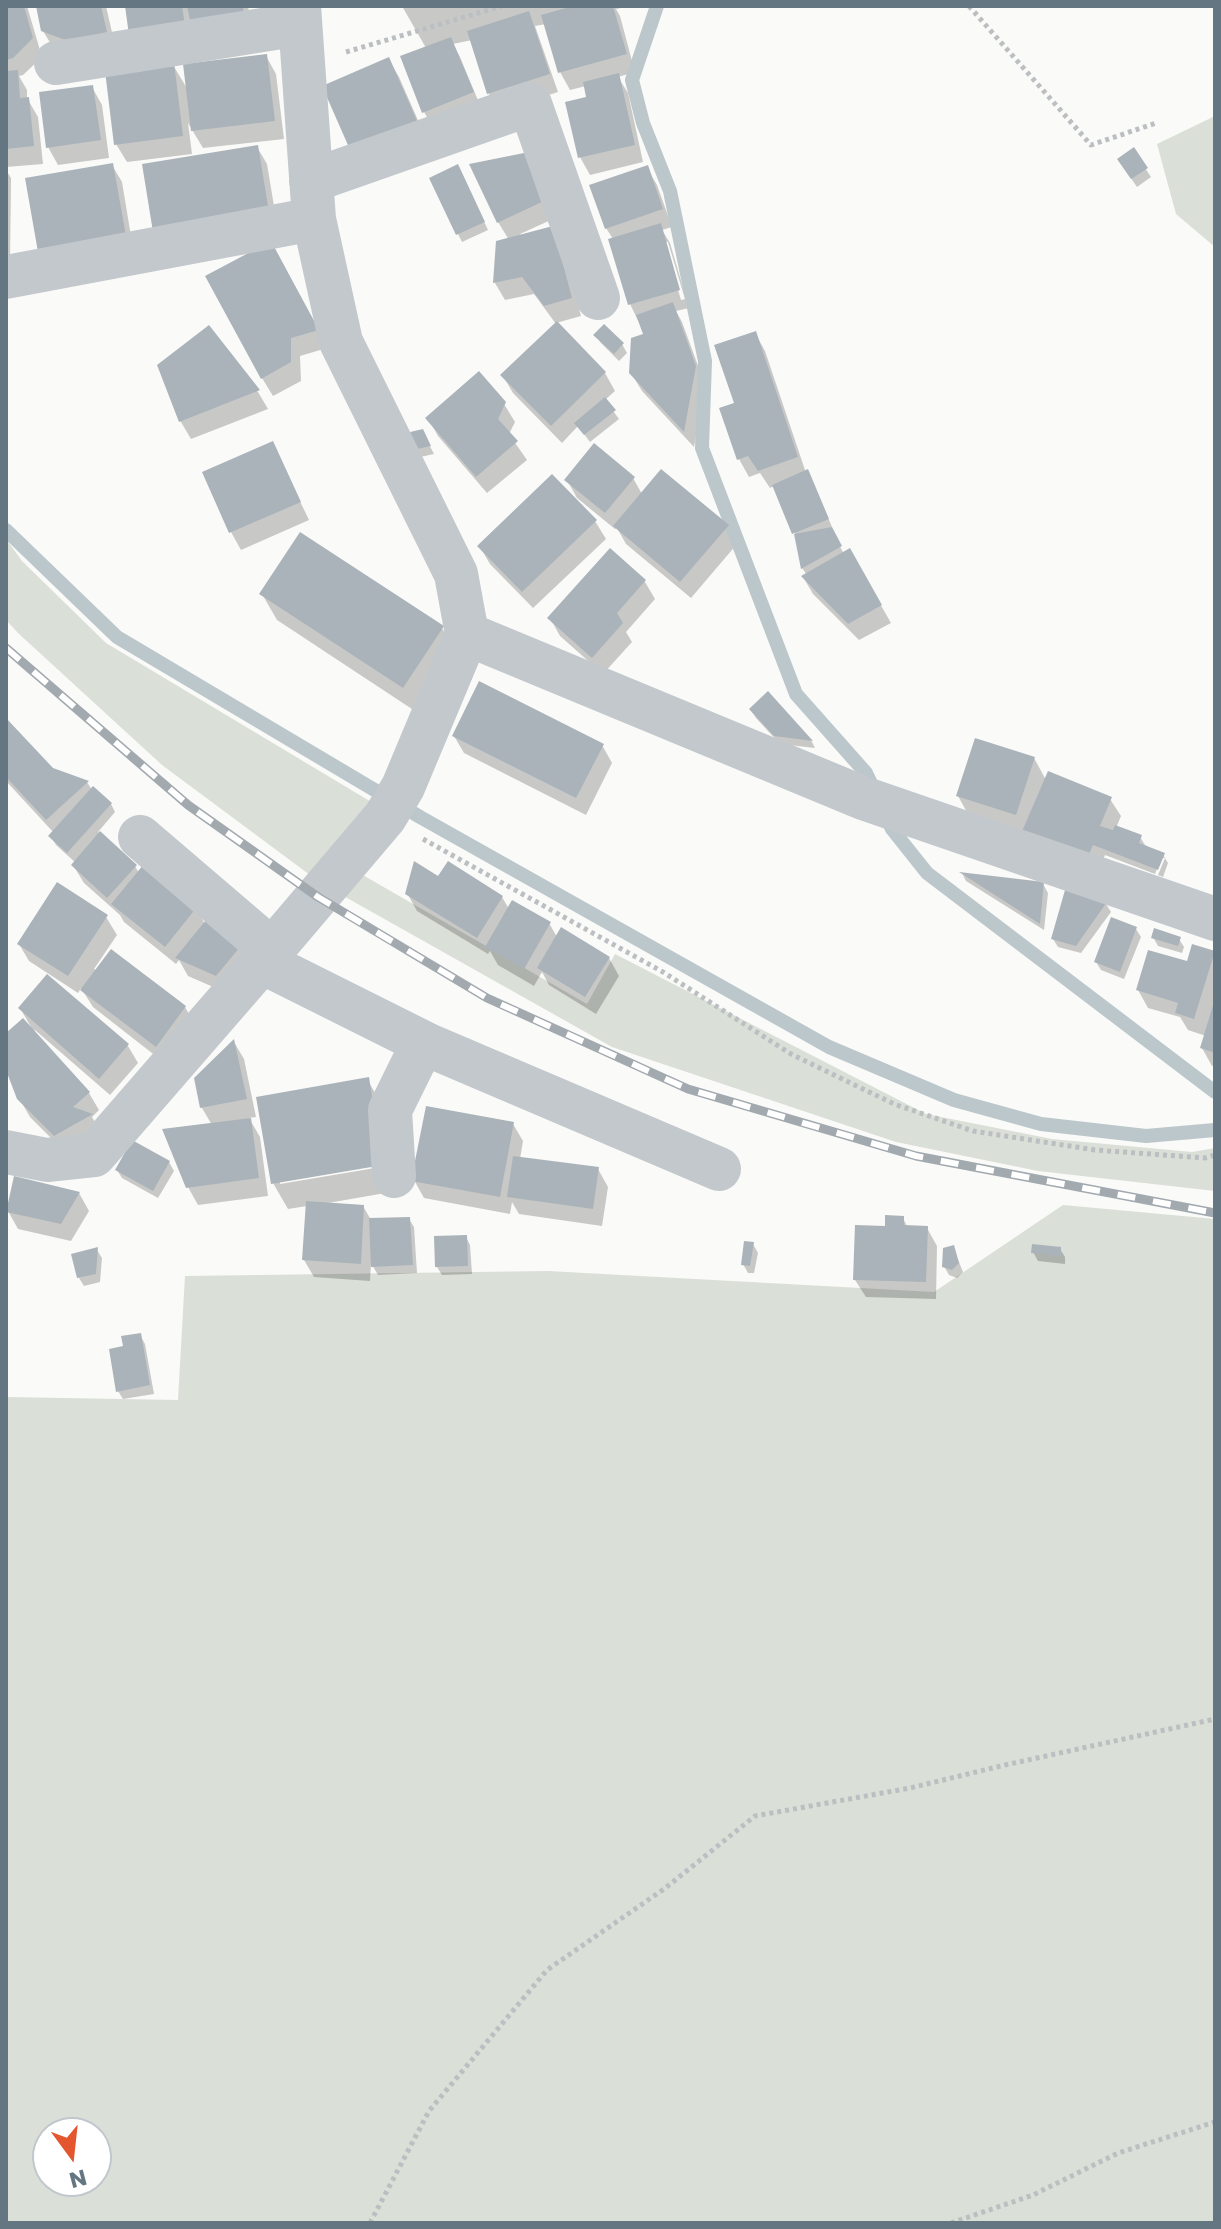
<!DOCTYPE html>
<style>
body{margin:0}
#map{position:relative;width:1221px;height:2229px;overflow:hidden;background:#fafaf8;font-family:Poppins,sans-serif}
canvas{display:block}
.frame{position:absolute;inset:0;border:8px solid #657683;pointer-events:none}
.north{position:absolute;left:32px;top:2117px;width:80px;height:80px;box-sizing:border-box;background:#fff;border:2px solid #c1c8cd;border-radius:50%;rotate:165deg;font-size:22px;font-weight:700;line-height:32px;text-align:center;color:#657683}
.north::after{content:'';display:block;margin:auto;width:28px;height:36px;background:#e4572e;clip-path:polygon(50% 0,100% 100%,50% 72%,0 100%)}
</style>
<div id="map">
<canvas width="1221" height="2229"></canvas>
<div class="frame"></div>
<div class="north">N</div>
</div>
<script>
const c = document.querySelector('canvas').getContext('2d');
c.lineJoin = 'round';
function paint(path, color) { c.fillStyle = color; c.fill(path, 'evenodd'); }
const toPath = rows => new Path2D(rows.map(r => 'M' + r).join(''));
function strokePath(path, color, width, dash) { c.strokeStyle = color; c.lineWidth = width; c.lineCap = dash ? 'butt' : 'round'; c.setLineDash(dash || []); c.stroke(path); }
const green = toPath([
 [1215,116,1215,247,1176,214,1157,144],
 [6,539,22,561,106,643,373,803,318,881,162,765,18,633,6,620],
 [354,870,587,1004,615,954,926,1114,1052,1139,1192,1152,1215,1148,1215,1191,1038,1171,896,1142,612,1047,340,894],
 [1063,1205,1215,1219,1215,2223,6,2223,6,1397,178,1400,185,1276,548,1271,934,1292],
 [48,2133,96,2133,96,2181,48,2181]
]);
const shadow = toPath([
 [6,6,27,6,42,57,23,75,19,76,27,90,27,98,38,117,43,164,6,167],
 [38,6,106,6,116,50,54,49,43,31],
 [127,6,248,6,254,38],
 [402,6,630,6,616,9,620,16,635,72,618,77,628,93,643,162,590,175,580,157,589,99,586,86,570,90,560,72,546,24,535,26,558,92,499,111,489,94,472,40,453,44,460,57,482,110,434,129,424,112,426,48],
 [266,56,276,74,284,139,203,148,188,123,192,154,127,162,116,144,173,65,188,90],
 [389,60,399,77,427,141,363,169],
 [92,87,102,105,109,158,58,165,48,147],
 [257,147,267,164,278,230,166,249],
 [1133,150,1151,177,1137,187,1124,168],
 [533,153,553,219,520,234,521,236,563,246,581,316,556,323,605,373,615,391,605,400,619,419,590,442,578,426,562,443,513,393,503,376,556,324,534,294,505,300,495,283,509,240,498,222],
 [112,165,122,182,134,254,50,269],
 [647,168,657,185,672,227,662,230,670,243,689,308,676,311,682,322,705,385,694,447,642,391,631,373,645,335,630,304,613,239,606,228],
 [664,242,668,242,685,299,681,300],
 [6,170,11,178,10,265,6,265],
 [462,175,488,230,462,242,458,234],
 [271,243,327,348,300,356,301,381,273,396,262,378],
 [209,327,258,392,268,409,191,439,181,422,159,366],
 [755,333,765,351,806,473,812,480,832,527,830,528,844,554,850,551,891,623,859,640,813,594,803,577,807,575,802,568,796,536,774,486,770,488,760,473,749,477,739,459,737,404],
 [596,335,622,344,627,353,619,361,601,343],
 [504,404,515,422,509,434,527,460,487,493,438,436,428,418],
 [422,431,434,454,420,457,415,449],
 [272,443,309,520,241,550,231,532,205,473],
 [633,478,642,494,727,527,737,544,691,598,626,544,617,528,615,529,577,498,567,480],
 [595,521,606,539,533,608,490,564,480,547],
 [610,551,645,582,655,599,626,632,632,642,603,674,560,636,550,618],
 [262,594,442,628,457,654,418,713,277,620],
 [768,694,812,742,815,748,780,744,756,718,751,710],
 [6,721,51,770,87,782,92,790,111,804,115,812,98,832,135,866,139,873,196,909,205,924,253,960,227,993,188,976,179,960,176,964,124,922,120,915,84,883,73,865,76,863,56,845,51,837,54,833,6,781],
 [454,736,602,745,612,763,586,815,464,753],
 [1034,758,1046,780,1110,799,1121,816,1116,828,1140,837,1145,845,1163,855,1165,858,1161,858,1155,874,1105,855,1095,879,968,814,958,796],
 [1165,858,1168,863,1163,877,1158,875],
 [963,875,1043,884,1048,893,1044,930,966,881],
 [439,878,502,897,509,909,549,923,557,937,609,958,619,976,596,1014,549,985,542,972,534,986,498,965,490,951,488,954,417,911,407,893],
 [1106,904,1111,912,1081,953,1058,947,1053,939],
 [106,917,117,935,94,969,185,1007,195,1025,166,1064,93,1007,81,988,78,993,29,961,19,944],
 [1136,929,1141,937,1124,979,1101,970,1096,962],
 [1153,937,1179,939,1184,947,1182,953,1158,946],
 [1214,953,1215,955,1215,1066,1212,1066,1202,1048,1206,1036,1188,1030,1180,1017,1148,1008,1138,990,1188,963],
 [47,977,128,1046,138,1063,110,1095,35,1030,33,1032,89,1093,99,1110,92,1117,101,1133,66,1153,30,1117,19,1098,6,1065,6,1035,31,1027,20,1008],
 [234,1042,244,1059,256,1117,249,1118,260,1137,268,1196,198,1205,188,1187,212,1125,202,1108,196,1079],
 [367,1079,382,1105,280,1180,280,1184,393,1165,397,1191,328,1203,328,1204,363,1206,371,1220,409,1219,414,1227,417,1273,378,1275,371,1263,370,1281,314,1277,304,1260,307,1206,288,1209,273,1183],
 [513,1124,523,1141,520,1159,598,1169,608,1187,602,1226,519,1214,512,1202,510,1214,424,1198,414,1180],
 [169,1162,174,1171,158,1198,122,1178,117,1170],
 [79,1193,89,1211,71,1241,18,1229,8,1211],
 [903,1218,908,1228,927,1228,937,1246,936,1299,866,1297,855,1280,887,1228],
 [466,1237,470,1245,472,1274,442,1275,437,1267],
 [753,1244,758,1253,754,1273,748,1273,743,1264],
 [953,1247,963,1272,957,1278,949,1275,944,1266],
 [1060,1249,1065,1257,1065,1264,1038,1261,1033,1252],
 [97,1250,102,1258,100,1282,84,1286,79,1278,74,1255],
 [140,1335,145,1344,154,1394,123,1399,118,1391,126,1348]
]);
const stream = toPath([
 [657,6,632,80,643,123,670,191,705,361,702,448,796,694,866,773,876,794],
 [6,530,117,637,420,817,829,1047,954,1100,1041,1124,1146,1136,1215,1130],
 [886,816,892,829,927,873,1215,1092]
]);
const building = toPath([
 [6,6,24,6,33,38,13,58,6,60],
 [36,6,101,6,107,32,68,41,41,31],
 [125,6,182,6,185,25,129,35],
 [187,6,243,6,245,21,192,30],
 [573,6,613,6,627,54,558,73,541,15],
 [529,11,550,74,487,94,467,31],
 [451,37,474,92,422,113,400,56],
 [267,54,275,121,191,131,183,64],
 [389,57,418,123,351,152,322,86],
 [174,62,183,136,114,145,105,71],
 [18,70,20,98,29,97,34,146,6,149,6,71],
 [619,73,635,145,578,158,565,102,586,97,583,82],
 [93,85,101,140,46,148,39,92],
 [258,145,269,212,153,232,142,164],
 [1134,147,1148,168,1131,179,1117,159],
 [534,151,544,201,497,223,469,164],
 [113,163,126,236,38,252,25,178],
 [458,164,485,222,456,235,429,178],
 [648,165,663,209,605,229,589,185],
 [661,223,680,290,628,305,608,239],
 [553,226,572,298,544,306,522,277,493,283,496,241],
 [271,241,319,330,291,338,291,362,261,379,205,276],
 [673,302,696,366,684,432,629,373,631,338,643,334,636,315],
 [557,321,606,372,551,426,500,375],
 [604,324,624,343,614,354,593,335],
 [209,325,260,390,179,422,157,365],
 [756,331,798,457,758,471,748,456,737,460,719,408,734,403,714,345],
 [479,371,506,402,498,419,518,441,476,477,425,418],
 [605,397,616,410,584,435,574,423],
 [423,429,431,446,413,450,410,432],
 [273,441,301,502,229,533,202,472],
 [594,443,635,477,605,513,564,480],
 [661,469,729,525,680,582,613,526],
 [808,469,829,519,792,534,772,485],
 [552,474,597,520,522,592,477,546],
 [832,527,842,546,801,569,794,534],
 [300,532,444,626,403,688,259,594],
 [610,548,646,580,617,613,623,623,592,658,547,618],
 [850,548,882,605,848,624,801,576],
 [479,681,604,744,576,798,452,736],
 [768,691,813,741,774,736,749,709],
 [6,718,53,768,89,781,46,820,6,777],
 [975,738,1035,757,1016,815,956,796],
 [1048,771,1112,797,1100,826,1113,830,1115,825,1142,835,1139,843,1165,853,1158,870,1093,845,1085,863,1020,836],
 [93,786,112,803,67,853,48,836],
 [100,831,137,865,107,898,71,865],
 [414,861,438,876,448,861,503,896,477,938,405,894],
 [144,864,197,907,165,947,111,904],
 [959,872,1044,882,1040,924],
 [57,882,108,915,68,976,17,944],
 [1065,890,1107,902,1076,946,1051,939],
 [512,900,551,922,524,969,485,947],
 [211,914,245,941,216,976,175,958],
 [1111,917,1137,927,1120,972,1094,962],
 [561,927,610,957,585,997,537,968],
 [1154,928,1181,937,1178,946,1151,938],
 [1192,944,1215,951,1194,1019,1175,1013,1178,1003,1136,990,1148,950,1187,961],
 [111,949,186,1006,156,1047,80,990],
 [47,974,129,1044,99,1079,18,1008],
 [1214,1002,1215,1002,1215,1053,1200,1048],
 [23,1018,90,1092,73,1107,93,1114,54,1136,17,1099,6,1070,6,1033],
 [234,1039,247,1099,200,1108,194,1078],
 [369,1077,383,1165,271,1184,256,1097],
 [426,1106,514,1122,500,1197,411,1181],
 [251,1118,259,1178,186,1188,162,1129],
 [132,1140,170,1161,153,1191,115,1170],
 [513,1156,599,1167,593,1209,507,1197],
 [14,1176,80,1192,61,1224,6,1212],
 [306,1201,364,1205,361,1264,302,1260],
 [885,1215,904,1216,904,1225,928,1226,926,1282,853,1280,855,1225,885,1226],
 [410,1217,413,1265,371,1267,369,1218],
 [467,1235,468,1266,435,1267,434,1236],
 [744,1241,754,1242,750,1266,741,1265],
 [1032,1244,1061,1247,1061,1256,1031,1253],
 [954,1245,959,1263,952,1270,942,1267,943,1248],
 [98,1247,96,1274,77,1278,71,1254],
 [141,1333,150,1385,116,1392,109,1349,123,1346,121,1336]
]);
const path = toPath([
 [969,6,1091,145,1156,123],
 [346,52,502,6],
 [423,839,663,972,791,1054,894,1104,973,1131,1095,1150,1205,1158,1215,1155],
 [370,2223,429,2111,547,1970,664,1889,755,1816,910,1788,1005,1765,1215,1719],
 [951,2223,1033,2195,1118,2153,1215,2122]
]);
const minor = toPath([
 [56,63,300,24],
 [311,181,530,104,598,298],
 [6,277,314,219],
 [467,634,863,798,1215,919],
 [140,837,272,950],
 [262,962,428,1045,719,1169],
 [6,1152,47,1160,94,1155,272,950,385,817,403,787,467,634,456,574,341,342,314,219,299,6],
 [394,1176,390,1110,423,1043]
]);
const rail = toPath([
 [6,648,188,805,318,897,487,998,688,1089,916,1156,1215,1213]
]);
paint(green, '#dadfd7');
paint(shadow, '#0003');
strokePath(stream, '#bbc7cb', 14);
paint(building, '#aab3b9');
strokePath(path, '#bbbfc2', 5, [4, 4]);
strokePath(minor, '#c3c8cc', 44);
strokePath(rail, '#a2aab0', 9);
strokePath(rail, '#fff', 6, [18]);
</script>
